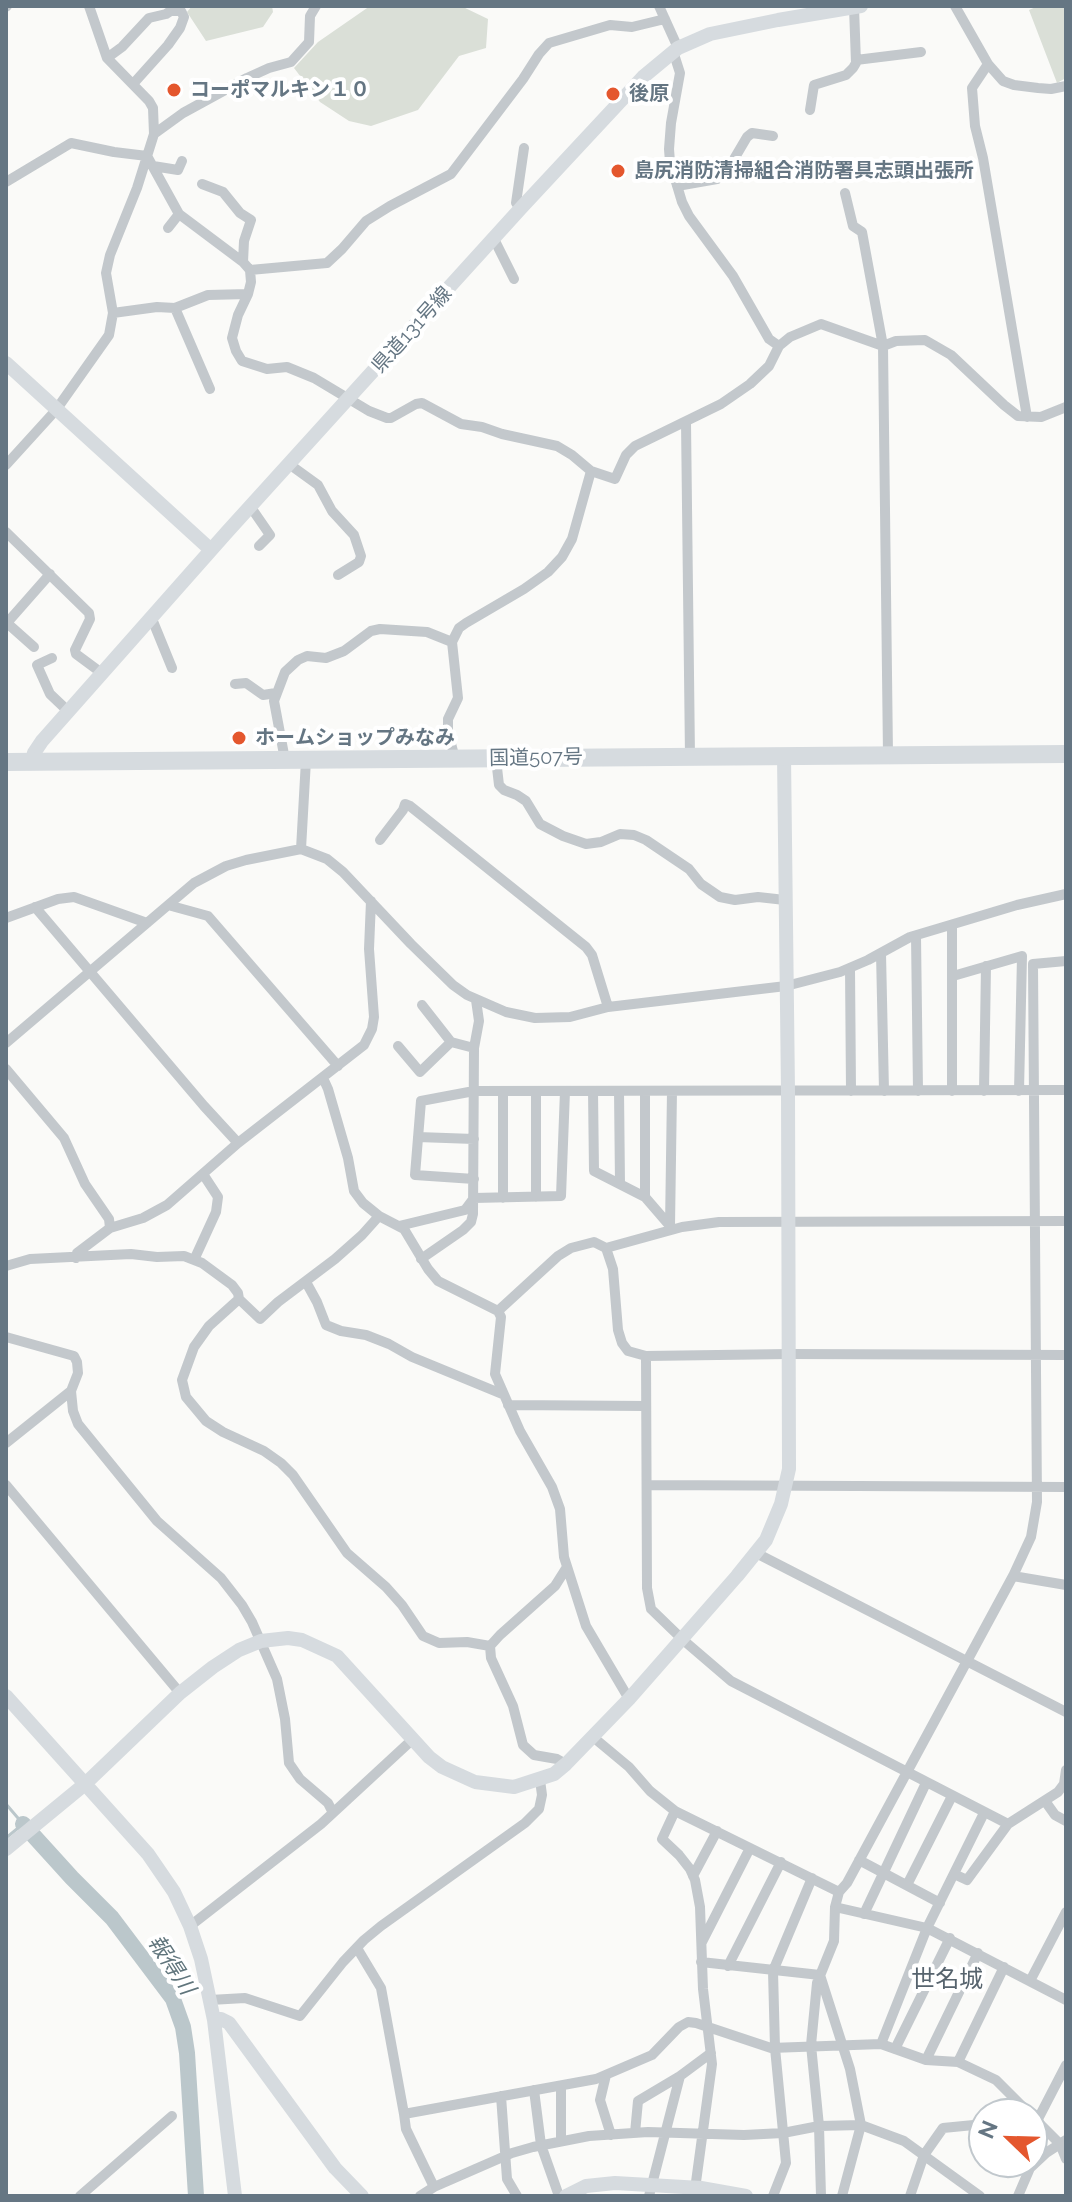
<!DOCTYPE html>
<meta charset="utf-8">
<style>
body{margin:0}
#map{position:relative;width:1072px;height:2202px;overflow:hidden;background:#fafaf8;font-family:Raleway,sans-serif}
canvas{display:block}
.frame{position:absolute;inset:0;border:8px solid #657683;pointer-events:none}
.north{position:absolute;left:968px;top:2098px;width:80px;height:80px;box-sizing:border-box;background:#fff;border:2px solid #c1c8cd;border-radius:50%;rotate:293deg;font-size:22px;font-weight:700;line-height:32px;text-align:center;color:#657683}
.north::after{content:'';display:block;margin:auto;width:28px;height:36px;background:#e4572e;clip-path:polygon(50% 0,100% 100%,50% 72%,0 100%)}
</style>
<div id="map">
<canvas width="1072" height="2202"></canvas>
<div class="frame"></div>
<div class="north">N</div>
</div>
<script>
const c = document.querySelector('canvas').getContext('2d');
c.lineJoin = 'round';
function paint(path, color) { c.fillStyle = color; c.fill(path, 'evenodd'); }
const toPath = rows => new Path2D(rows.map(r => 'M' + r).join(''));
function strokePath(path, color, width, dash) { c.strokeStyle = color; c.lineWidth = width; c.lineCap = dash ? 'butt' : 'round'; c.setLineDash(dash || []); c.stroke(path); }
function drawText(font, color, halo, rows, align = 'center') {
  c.font = font + ' Raleway,"Noto Sans JP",sans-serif'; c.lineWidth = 8; c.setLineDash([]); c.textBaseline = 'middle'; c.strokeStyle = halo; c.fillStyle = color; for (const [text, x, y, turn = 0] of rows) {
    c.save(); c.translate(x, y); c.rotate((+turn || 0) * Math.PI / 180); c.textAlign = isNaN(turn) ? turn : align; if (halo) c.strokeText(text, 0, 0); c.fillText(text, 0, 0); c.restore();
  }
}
const green = toPath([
 [192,6,272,6,273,12,263,27,206,41,187,12],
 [370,6,461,6,488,19,486,48,459,56,418,110,371,126,349,121,320,102,294,68,318,42],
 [1038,6,1066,6,1066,78,1057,83,1029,10]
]);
const stream = toPath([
 [6,1804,23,1824,6,1838]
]);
const river = toPath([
 [23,1824,72,1878,112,1918,173,1999,183,2027,187,2053,196,2196]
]);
const street = toPath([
 [659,6,678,48],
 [955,6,988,64,1003,81,1014,85,1038,88,1051,89,1066,86],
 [6,7,7,6],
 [673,51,680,73,671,123,669,149,670,162,682,202,689,216,733,276,769,339,779,346],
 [107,58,122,47,149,18,166,14,175,8],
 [856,60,921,52],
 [988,64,972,88,975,126,983,158,1027,417],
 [133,84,168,45,180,28,184,17,181,11,170,11],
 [810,110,814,85,846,75,853,68,856,63,854,7],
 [154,134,183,113,247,78,269,68,291,62,309,42,310,16,316,6],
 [153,166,178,170,182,161],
 [6,182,71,143,114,152,147,156,179,214,243,262,250,270,251,282,248,294,238,315,232,338,236,351,242,361,267,369,287,367,314,378,369,411,387,418,391,418,416,404,422,403,461,424,482,427,502,434,557,446,572,455,591,471,615,479,626,455,635,446,721,404,750,384,769,366,779,346,790,337,821,324,883,346,896,341,925,340,951,355,1004,405,1018,416,1041,417,1066,407],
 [202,184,223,192,240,213,251,220,244,241,243,262],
 [677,186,717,179,727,171,747,137,752,133,773,136],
 [845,193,853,226,862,232,883,346,888,755],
 [521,208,516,203,524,148],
 [168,228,179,214],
 [494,239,514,279],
 [250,270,327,263,342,249,366,221,390,206,451,174,523,79,539,54,549,43,610,25,632,27,665,19],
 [175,308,210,389],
 [113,313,157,307,175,308,208,295,248,294],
 [686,422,690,757],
 [289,464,318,485,332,511,354,535,361,556,359,562,338,575],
 [6,465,56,410,109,335,113,313,106,273,110,255,137,188,154,134,153,108,149,101,107,58,89,6],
 [250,506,270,535,259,546],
 [6,532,89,613,90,619,75,650,76,654,103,674],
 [152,619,172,668],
 [7,623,34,647],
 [6,624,50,574],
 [52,658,37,665,50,694,69,712],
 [235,684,246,683,263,695,276,693],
 [455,759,448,732,448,719,458,698,452,642,459,628,466,623,524,589,548,572,562,557,572,539,591,471],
 [496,759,499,785,504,790,517,795,526,801,540,824,563,836,586,844,601,842,620,834,634,835,646,840,689,869,701,884,720,897,735,900,758,897,785,900],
 [285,760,274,701,285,672,298,660,307,656,326,658,344,651,371,631,380,629,427,632,452,642],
 [380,840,403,810,405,804,410,806,586,947,592,955,608,1007],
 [301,849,306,760],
 [168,905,208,916,338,1066],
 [35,907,204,1106,238,1143],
 [6,918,58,899,74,897,147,923],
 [916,936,918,1091],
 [881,953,884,1091],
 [850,968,851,1091],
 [953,976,1022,956,1019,1091],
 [422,1005,451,1042,474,1048],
 [6,1043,194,883,226,866,246,860,301,849,327,859,343,872,411,944,453,985,467,995,506,1012,535,1018,570,1017,608,1007,786,986,840,972,868,960,910,937,1017,905,1066,894],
 [398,1046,420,1072,451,1042],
 [6,1069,64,1138,85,1184,109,1219,110,1228],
 [323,1078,328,1089,348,1158,354,1191,363,1203,379,1216,404,1229,428,1269,438,1281,498,1311],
 [593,1091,594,1171,645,1197,670,1226],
 [619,1091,620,1184],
 [645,1091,645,1197],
 [952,1091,952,925],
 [984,1091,986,966],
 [418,1137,474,1139],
 [474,1179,415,1175,421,1101,474,1091,1066,1090],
 [536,1197,536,1091],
 [503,1198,503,1091],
 [399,1226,465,1210,474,1198,561,1196,565,1091],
 [670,1226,672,1091],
 [606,1248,613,1269,618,1330,622,1343,628,1351,646,1356,789,1354,1066,1355],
 [76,1258,77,1253,110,1228,143,1218,167,1205,238,1143,364,1045,372,1029,374,1017,369,949,371,901],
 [421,1259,463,1230,471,1222,473,1214,474,1048,479,1021,476,1000],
 [194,1260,216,1212,218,1197,203,1174],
 [6,1266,30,1259,131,1254,157,1257,184,1256,202,1263,232,1285,238,1293,239,1299,260,1319,278,1302,335,1259,362,1235,379,1216],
 [306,1282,317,1302,326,1325,341,1331,366,1335,389,1344,412,1357,502,1394],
 [239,1299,209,1326,194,1347,182,1380,186,1397,206,1421,223,1432,264,1451,281,1463,293,1475,347,1553,386,1587,402,1605,423,1636,439,1643,467,1642,490,1646],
 [498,1311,558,1256,571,1248,594,1242,606,1248,682,1227,719,1222,1066,1221],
 [498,1311,501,1317,495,1374,520,1431,552,1487,560,1509,564,1557,586,1626,629,1699],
 [6,1337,74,1356,77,1362,78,1373,71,1391,73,1411,78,1424,157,1521,221,1578,242,1605,252,1622,277,1679,285,1719,289,1763,300,1779,328,1803,333,1813],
 [646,1356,647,1588,651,1609,682,1639,731,1681,1008,1824,1058,1792,1064,1784,1066,1770],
 [508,1405,645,1406],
 [6,1443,71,1391],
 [6,1485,180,1693],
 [647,1485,1066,1487],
 [756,1553,1066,1712],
 [1013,1576,1066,1585],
 [593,1737,629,1767,650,1791,675,1811,839,1892],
 [566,1764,557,1759,534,1755,523,1745,513,1706,491,1658,490,1646,500,1635,555,1586,567,1567],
 [1045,1801,1055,1815,1066,1821],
 [675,1811,662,1839,679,1855,690,1869,695,1880,700,1907,703,1989,712,2064,696,2182,690,2196],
 [859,1860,940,1903],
 [954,1874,967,1880,1008,1824],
 [693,1876,717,1831],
 [907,1885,952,1796],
 [835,1907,927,1928,1066,2000],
 [864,1914,926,1783],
 [190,1926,321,1824,413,1739],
 [702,1942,750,1848],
 [357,1948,381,1988,404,2114],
 [701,1962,820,1975,850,2069,861,2125,842,2196],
 [728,1966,781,1862],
 [1030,1981,1066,1912],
 [210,2000,245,1998,300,2016,343,1962,364,1940,381,1926,525,1823,539,1809,542,1795,540,1780],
 [881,2044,927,1928,984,1813],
 [895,2049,950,1938],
 [926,2060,978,1953],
 [958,2062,1004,1967],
 [606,2075,600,2100,611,2135],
 [561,2086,561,2141],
 [534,2090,541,2145,559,2196],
 [501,2096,507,2179,517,2196],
 [1033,2117,1060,2144,1066,2159],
 [1037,2121,1066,2065],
 [635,2133,638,2101,680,2076],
 [434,2187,406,2129,404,2114,596,2079,652,2055,679,2027,688,2022,696,2023,771,2048,881,2044,926,2060,958,2062,996,2080,1030,2114],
 [80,2196,172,2116],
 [420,2196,434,2187,512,2153,533,2147,589,2136,648,2132,744,2135,783,2133,819,2126,861,2125,904,2141,980,2196],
 [649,2196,680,2076,711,2053],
 [773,2196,786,2163,775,2048,773,1971,812,1878],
 [821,2196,819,2126,811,2045,817,1983,834,1941,835,1907,839,1892,847,1883,1013,1576,1031,1537,1037,1502,1033,964,1066,961],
 [910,2196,924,2155,943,2128,984,2124],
 [1018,2196,1030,2168,1046,2153,1066,2140]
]);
const secondary = toPath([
 [6,363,211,550],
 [31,762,34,753,42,741,227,532,521,208,643,77,678,48,710,34,778,20,861,6],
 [6,1696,148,1854,174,1892,190,1926,201,1959,214,2020,235,2196],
 [6,1849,85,1784,180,1693,213,1667,239,1650,261,1641,288,1638,302,1640,337,1656,429,1757,442,1767,475,1782,514,1787,554,1774,566,1764,629,1699,737,1576,766,1540,781,1504,789,1469,788,1091,784,756],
 [214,2020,221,2019,229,2023,335,2168,362,2196],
 [566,2196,586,2186,615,2183,701,2188,746,2196]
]);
const highway = toPath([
 [6,762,1066,754]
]);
const markers = [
 [174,90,8,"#e4572e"],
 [613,94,8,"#e4572e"],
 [618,171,8,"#e4572e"],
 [239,738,8,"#e4572e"]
];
const poiNames = [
 ["コーポマルキン１０",190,90],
 ["後原",629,94],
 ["島尻消防清掃組合消防署具志頭出張所",634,171],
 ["ホームショップみなみ",255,738]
];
const streetNames = [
 ["県道131号線",412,330,-48],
 ["国道507号",536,758,-1]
];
const waterNames = [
 ["報得川",171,1965,57]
];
const quarterNames = [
 ["世名城",947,1980]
];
paint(green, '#dadfd7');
strokePath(stream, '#bbc7cb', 3);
strokePath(river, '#bbc7cb', 16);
strokePath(street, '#c3c8cc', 10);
strokePath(secondary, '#d6dbdf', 14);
strokePath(highway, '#d6dbdf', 18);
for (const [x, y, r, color] of markers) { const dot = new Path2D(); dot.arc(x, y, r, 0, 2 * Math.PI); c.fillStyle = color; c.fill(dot); strokePath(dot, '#fff', 3); }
drawText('bold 20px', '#657683', '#fff', poiNames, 'left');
drawText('20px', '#657683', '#fff', streetNames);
drawText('italic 22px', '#60757c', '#fff', waterNames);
drawText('24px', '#57646e', '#fff', quarterNames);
</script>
